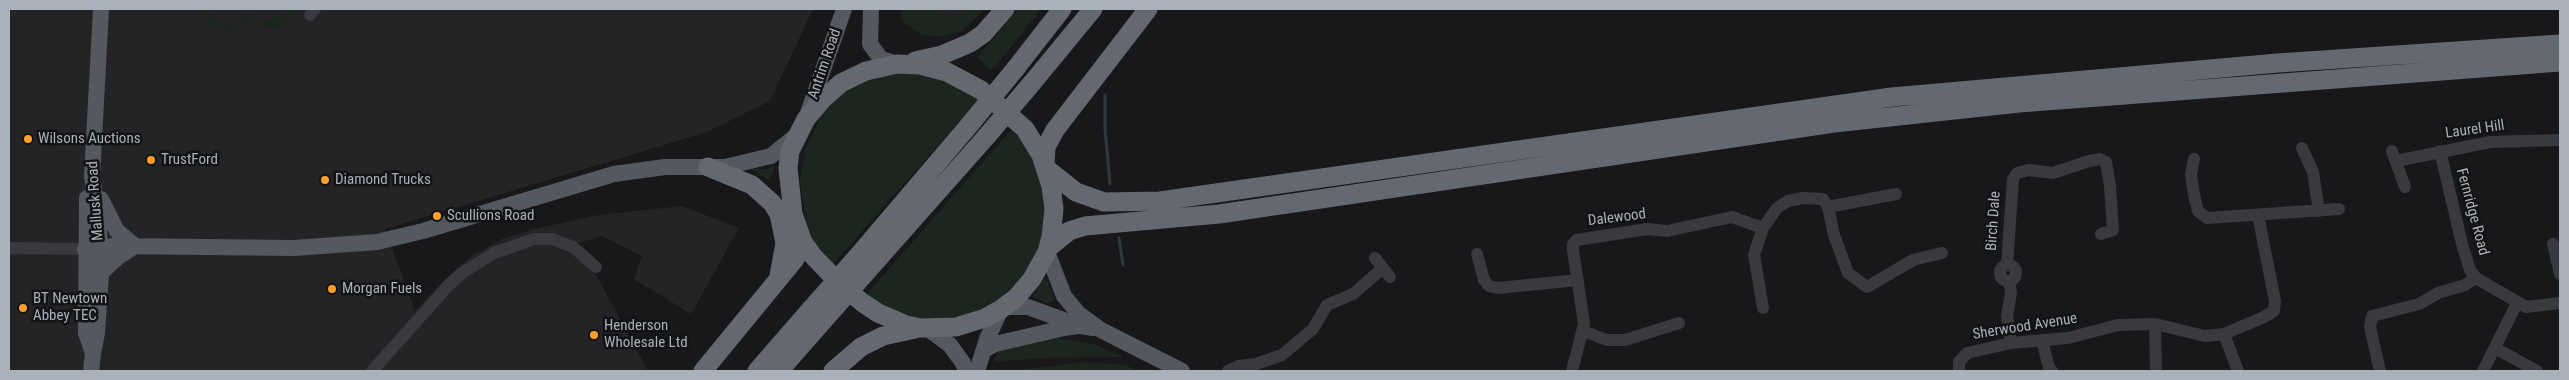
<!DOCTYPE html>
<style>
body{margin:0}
#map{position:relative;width:2569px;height:380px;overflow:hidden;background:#18181a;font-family:"Roboto Condensed",sans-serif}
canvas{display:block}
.frame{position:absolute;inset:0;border:10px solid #a9b1bb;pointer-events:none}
</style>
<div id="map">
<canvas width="2569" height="380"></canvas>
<div class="frame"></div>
</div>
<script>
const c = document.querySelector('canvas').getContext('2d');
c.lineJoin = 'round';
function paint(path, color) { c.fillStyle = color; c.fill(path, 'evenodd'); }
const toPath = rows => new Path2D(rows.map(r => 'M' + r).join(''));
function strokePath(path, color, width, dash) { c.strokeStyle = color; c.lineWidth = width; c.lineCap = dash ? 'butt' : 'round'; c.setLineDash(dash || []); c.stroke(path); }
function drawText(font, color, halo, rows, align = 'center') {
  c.font = font + ' "Roboto Condensed",sans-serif'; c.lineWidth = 5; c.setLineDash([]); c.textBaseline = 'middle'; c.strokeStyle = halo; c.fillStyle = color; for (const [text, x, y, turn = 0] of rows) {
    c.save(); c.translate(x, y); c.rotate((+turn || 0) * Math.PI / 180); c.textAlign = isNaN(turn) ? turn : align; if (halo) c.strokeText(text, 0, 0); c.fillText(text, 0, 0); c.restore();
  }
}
const built = toPath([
 [9,9,813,9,770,101,707,132,385,229,415,311,443,281,473,255,502,239,534,229,599,215,682,206,739,228,691,314,634,279,642,256,602,236,579,243,648,371,9,371],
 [904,9,972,9,959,26]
]);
const green = toPath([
 [197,9,202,9,233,30,245,13,261,23,286,14,285,9,297,9,279,28,270,30,247,17,232,35],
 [904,9,932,9,953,19,971,9,985,9,962,31,939,37,920,34,903,22,901,15],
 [1018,9,1041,9,996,66,990,70,978,57],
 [910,73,939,77,979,99,832,265,813,239,805,217,800,180,806,148,822,114,844,92,879,76],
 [1011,130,1026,144,1038,167,1045,195,1046,227,1035,263,1015,288,984,308,954,318,916,318,893,312,865,296],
 [775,167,769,180,751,169,765,169],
 [1046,278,1055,300,1048,304,1032,296],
 [1054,337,1094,344,1123,357,1040,358,994,362,998,351],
 [1083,362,1126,365,1137,371,1012,371]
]);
const stream = toPath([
 [1105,95,1105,129,1110,184],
 [1119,238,1123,265]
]);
const minor = toPath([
 [310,15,315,9],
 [2302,148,2313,172,2319,211],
 [2392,151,2405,187],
 [2440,151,2462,244,2470,270,2476,278,2526,307,2560,303],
 [2194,159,2191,175,2194,195,2198,211,2207,218,2339,209],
 [2396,161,2490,142,2560,140],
 [1828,207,1896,194],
 [2553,244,2560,274],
 [9,248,85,249],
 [1477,254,1484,280,1489,286,1498,288,1578,280],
 [1375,258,1390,277],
 [2007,265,2013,179,2017,173,2029,170,2053,173,2089,161,2100,159,2106,162,2110,186,2113,230,2101,234],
 '2000 273a8 8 0 1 1 16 0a8 8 0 1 1-16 0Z',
 [2009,281,2011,293,2007,316,2011,343],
 [1763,308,1754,255,1763,228,1777,208,1788,201,1803,198,1823,199,1828,207,1834,235,1848,273,1867,287,1913,260,1942,253],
 [2155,324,2156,371],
 [1583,331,1607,340,1625,340,1679,323],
 [2224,334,2238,371],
 [2042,340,2049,368,2052,371],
 [2495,348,2537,371],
 [372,371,448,286,462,273,494,253,534,239,553,239,573,247,596,267],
 [1228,371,1239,366,1256,364,1282,355,1313,329,1327,305,1353,294,1383,268],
 [1572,371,1584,324,1573,250,1573,244,1577,240,1647,229,1667,231,1732,217,1763,228],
 [1959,371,1959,362,1967,353,2011,343,2068,338,2118,325,2155,324,2205,336,2224,334,2264,317,2274,311,2275,301,2258,215],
 [2380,371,2370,327,2372,316,2419,304,2438,293,2465,285,2476,278],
 [2483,371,2517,303]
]);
const major = toPath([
 [871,9,870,44,881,59,897,64],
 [808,113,844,9],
 [87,198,86,333,93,353,91,371],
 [101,199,117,231,135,246],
 [85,249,115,246,294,248,377,242,423,231,614,174,665,167,725,167,771,156,797,135],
 [1047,252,1064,296,1079,314,1101,330,1182,371],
 [101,273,118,257,135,246],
 [1004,307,1028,307,1080,326,1093,328],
 [928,329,950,345,963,363,966,371],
 [984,350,995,344,1064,328,1078,326],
 [93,353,97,333,101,273,99,223,92,176,101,9],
 [977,371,987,339,1001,309]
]);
const highway = toPath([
 [915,61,942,55,970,43,983,34,1005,9],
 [897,64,920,65,947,72,981,90,1025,129,1041,155,1051,186,1054,209,1051,237,1047,252,1032,279,1016,298,1001,309,985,318,956,327,921,328,906,325,878,313,863,303,841,285,813,256,803,242,793,214,788,168,790,151,806,119,822,100,841,83,866,71,897,64],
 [1016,68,1062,9],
 [1032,83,1093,9],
 [1045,165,1046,147,1055,130,1148,9],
 [708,167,752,185,772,203,779,214,785,243,779,276],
 [1047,169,1076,192,1104,202,1160,201,1892,97,2278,63,2560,44],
 [1048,248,1069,231,1085,226,1219,214,1834,123,2019,103,2560,62],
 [864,249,971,123],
 [877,260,986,137],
 [703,371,795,259,798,250,797,231],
 [757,371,811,309],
 [779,371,823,321],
 [833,371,861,347,883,336,915,329]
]);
const highwayBridge = toPath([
 [971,123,1016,68],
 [986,137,1032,83],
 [811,309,864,249],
 [823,321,877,260]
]);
const markers = [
 [28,139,5,"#fe9f2c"],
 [151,160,5,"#fe9f2c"],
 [325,180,5,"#fe9f2c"],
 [437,216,5,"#fe9f2c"],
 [332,289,5,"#fe9f2c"],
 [23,308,5,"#fe9f2c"],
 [594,335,5,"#fe9f2c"]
];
const streetNames = [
 ["Antrim Road",825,64,-71],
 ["Laurel Hill",2475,130,-8],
 ["Mallusk Road",96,201,-94],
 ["Fernridge Road",2472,212,75],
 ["Dalewood",1617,218,-7],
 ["Birch Dale",1994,221,-86],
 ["Sherwood Avenue",2025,327,-9]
];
const poiNames = [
 ["Wilsons Auctions",38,139],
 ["TrustFord",161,160],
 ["Diamond Trucks",335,180],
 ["Scullions Road",447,216],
 ["Morgan Fuels",342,289],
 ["BT Newtown",33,299],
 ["Abbey TEC",33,316],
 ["Henderson",604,326],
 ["Wholesale Ltd",604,343]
];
paint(built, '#242427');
paint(green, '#1d261e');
strokePath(stream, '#2d393f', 3);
strokePath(minor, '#393a3f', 12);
strokePath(major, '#54585f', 16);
strokePath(highway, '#646971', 19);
strokePath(highwayBridge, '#646971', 19);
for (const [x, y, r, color] of markers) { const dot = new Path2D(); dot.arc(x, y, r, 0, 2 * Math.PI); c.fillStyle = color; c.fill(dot); strokePath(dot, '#131315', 2); }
drawText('15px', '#a9b1bb', '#131315', streetNames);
drawText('15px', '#a9b1bb', '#131315', poiNames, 'left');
</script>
